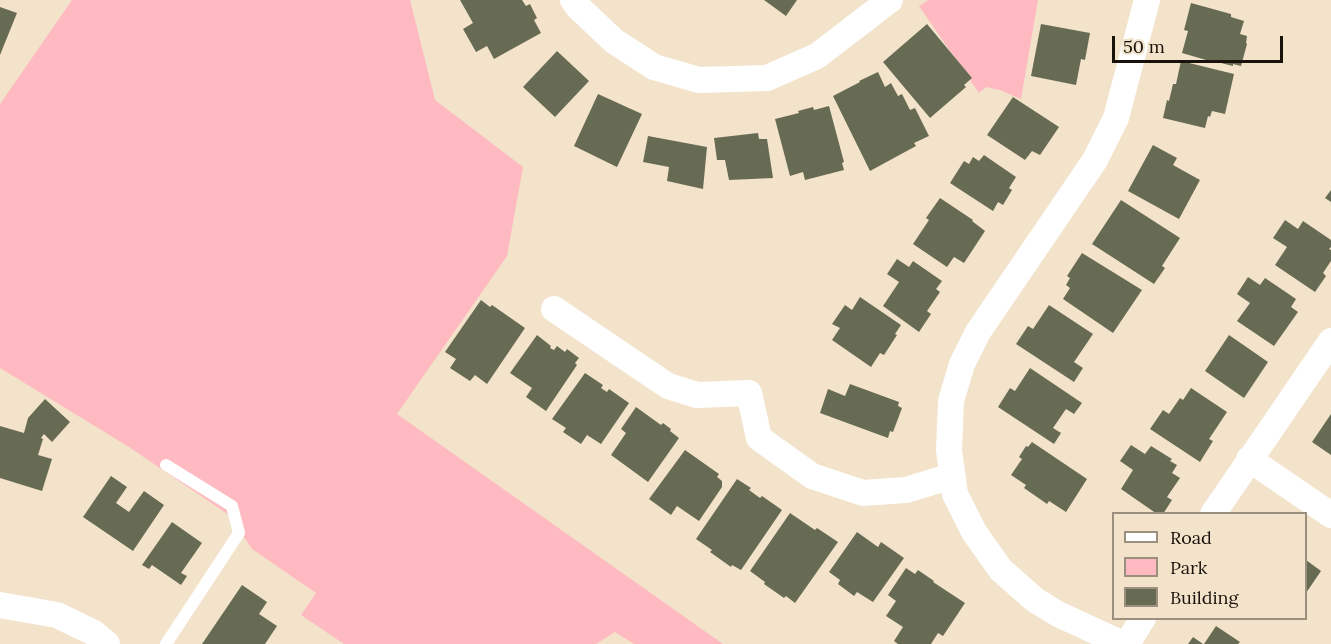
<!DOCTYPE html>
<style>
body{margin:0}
#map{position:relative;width:1331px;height:644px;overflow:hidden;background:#f2e3ca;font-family:Lora,serif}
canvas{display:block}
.legend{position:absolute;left:1112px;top:512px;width:195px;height:108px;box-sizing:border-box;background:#f2e3ca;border:2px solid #9b8f7d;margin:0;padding:8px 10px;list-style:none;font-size:18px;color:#18120a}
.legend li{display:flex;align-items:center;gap:12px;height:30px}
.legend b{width:30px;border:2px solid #9b8f7d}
.scale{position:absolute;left:1112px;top:36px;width:171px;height:27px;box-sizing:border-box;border:3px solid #18120a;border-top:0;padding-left:8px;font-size:18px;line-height:21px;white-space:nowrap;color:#18120a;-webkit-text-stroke:4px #f2e3ca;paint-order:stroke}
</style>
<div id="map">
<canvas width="1331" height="644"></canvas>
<ul class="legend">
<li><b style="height:8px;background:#fff"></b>Road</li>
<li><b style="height:16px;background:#febac0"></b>Park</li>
<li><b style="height:16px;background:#686b53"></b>Building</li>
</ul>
<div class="scale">50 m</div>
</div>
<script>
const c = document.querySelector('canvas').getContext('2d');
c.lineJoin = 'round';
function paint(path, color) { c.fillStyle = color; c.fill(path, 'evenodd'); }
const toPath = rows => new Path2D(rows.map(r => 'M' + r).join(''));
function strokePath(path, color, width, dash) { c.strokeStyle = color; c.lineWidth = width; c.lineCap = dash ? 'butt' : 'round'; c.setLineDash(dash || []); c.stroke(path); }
const green = toPath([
 [72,0,410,0,435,100,523,167,507,256,397,414,723,644,634,644,615,632,596,644,344,644,301,615,316,593,252,549,229,515,129,447,0,368,0,104],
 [928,0,1038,0,1021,99,1000,90,986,87,979,93,919,6]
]);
const building = toPath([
 [460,0,522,0,526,6,530,4,537,18,534,20,541,33,494,59,487,46,476,52,463,29,473,23],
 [764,0,797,0,786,16],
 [1191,3,1231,14,1231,17,1244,21,1240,34,1247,36,1246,43,1247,44,1241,66,1233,64,1233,66,1213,61,1213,62,1182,53,1188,31,1184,30],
 [0,7,17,13,0,55],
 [927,24,972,78,964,85,966,87,930,118,883,62],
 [1041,24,1090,33,1085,60,1081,59,1076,85,1031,76],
 [557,51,589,81,555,117,523,87],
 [1181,61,1234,74,1225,114,1212,111,1210,117,1208,116,1205,128,1163,118,1167,100,1169,101,1173,84,1176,84],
 [878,72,885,87,891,83,898,96,902,94,910,110,915,108,929,136,914,143,916,146,870,171,833,96,860,82,859,81],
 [598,94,642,114,617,167,574,146],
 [1013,97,1059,127,1040,155,1032,151,1025,160,987,135],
 [829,106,844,162,842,163,844,170,805,180,803,172,790,176,775,119,799,113,798,111,813,107,814,110],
 [758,133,759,139,767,139,773,178,729,180,725,160,717,160,714,138],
 [648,136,707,147,703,189,667,181,669,167,643,162],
 [1153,145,1177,158,1173,165,1200,180,1179,219,1128,191],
 [984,155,1016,177,1009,188,1012,190,1003,205,998,202,993,211,950,183,964,161,969,164,973,157,979,161],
 [1331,190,1331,202,1325,198],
 [940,198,973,220,972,221,985,231,964,263,954,257,947,267,913,244,929,220,926,218],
 [1121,200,1180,238,1162,266,1165,268,1154,284,1092,244],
 [1285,220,1298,229,1303,221,1331,240,1331,247,1329,249,1331,250,1331,261,1323,273,1326,276,1315,292,1275,265,1287,247,1273,238],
 [1082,253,1142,290,1113,333,1063,299,1070,288,1066,285,1070,278,1067,276],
 [897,259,909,267,913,261,942,281,936,289,940,292,927,311,931,314,919,332,883,306,899,282,887,274],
 [1248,277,1260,285,1265,278,1296,299,1291,307,1298,312,1274,346,1237,321,1250,303,1237,294],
 [860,297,901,325,895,334,897,335,884,355,880,353,871,367,832,340,840,328,832,324,845,305,852,310],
 [481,300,490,307,492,305,525,328,487,384,475,375,470,381,450,368,456,359,445,352],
 [1049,305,1093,334,1074,362,1083,368,1074,382,1016,344,1028,326,1033,329],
 [537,335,551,346,550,348,554,350,557,346,565,352,567,349,579,358,575,363,577,365,546,411,526,397,532,388,510,373],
 [1229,335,1268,362,1244,398,1205,371],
 [1030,368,1082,403,1074,414,1066,409,1053,428,1061,433,1054,444,998,407,1010,388,1015,391],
 [585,373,603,385,601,388,607,392,609,389,629,403,601,444,587,435,581,444,563,432,566,428,552,419],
 [850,384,899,402,898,406,902,408,893,432,890,431,888,438,820,413,828,389,845,396],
 [1191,388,1227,412,1209,439,1213,441,1200,462,1150,429,1163,410,1169,414,1180,398,1183,400],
 [45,399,70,422,52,442,44,434,41,438,43,439,38,455,52,459,42,491,0,478,0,426,24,433,28,418],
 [636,407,661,425,663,423,671,429,670,431,679,438,648,482,611,455,626,433,621,429],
 [1331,414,1331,455,1312,442],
 [1032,442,1087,479,1066,512,1049,501,1047,504,1024,488,1026,485,1011,475,1022,459,1019,457,1026,446,1028,447],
 [1131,445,1145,454,1151,446,1172,459,1170,461,1177,465,1172,473,1180,478,1167,497,1172,500,1163,514,1157,514,1121,489,1133,470,1120,461],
 [685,450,719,474,717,477,722,481,722,487,699,521,677,506,671,515,649,499],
 [111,476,127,487,116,503,129,512,144,491,164,505,133,551,83,517],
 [737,479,751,488,749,490,760,498,762,496,782,510,741,570,732,565,731,567,710,552,712,550,696,539],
 [790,513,815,530,817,528,838,542,795,603,786,596,784,598,764,584,765,582,750,571],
 [172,522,202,543,181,573,187,576,181,585,152,565,149,569,142,565],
 [857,532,878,547,881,542,904,558,873,602,857,592,854,596,838,584,840,580,829,572],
 [1306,560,1321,571,1306,593],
 [906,568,915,574,918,570,934,581,933,582,965,603,943,636,938,633,931,644,898,644,894,641,903,627,886,616,896,601,888,595],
 [242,585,267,602,259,614,277,626,265,644,202,644],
 [1216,626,1240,642,1238,644,1204,644],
 [1193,637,1203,644,1188,644]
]);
const lane = toPath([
 [166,644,239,533,232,506,166,465]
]);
const street = toPath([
 [573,0,578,7,614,41,654,67,699,80,767,78,817,56,890,0],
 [554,309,668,386,697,395,749,393,759,438,812,476,863,493,906,490,952,476],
 [1249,459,1331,515],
 [1213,514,1331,341],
 [0,605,57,615,94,633,107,644],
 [1123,644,1058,614,1035,600,1001,570,974,532,955,494,949,450,951,401,962,364,978,332,1095,160,1116,118,1147,0],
 [1127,644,1143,618]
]);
paint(green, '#febac0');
paint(building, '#686b53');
strokePath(lane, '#fff', 12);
strokePath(street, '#fff', 26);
</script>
